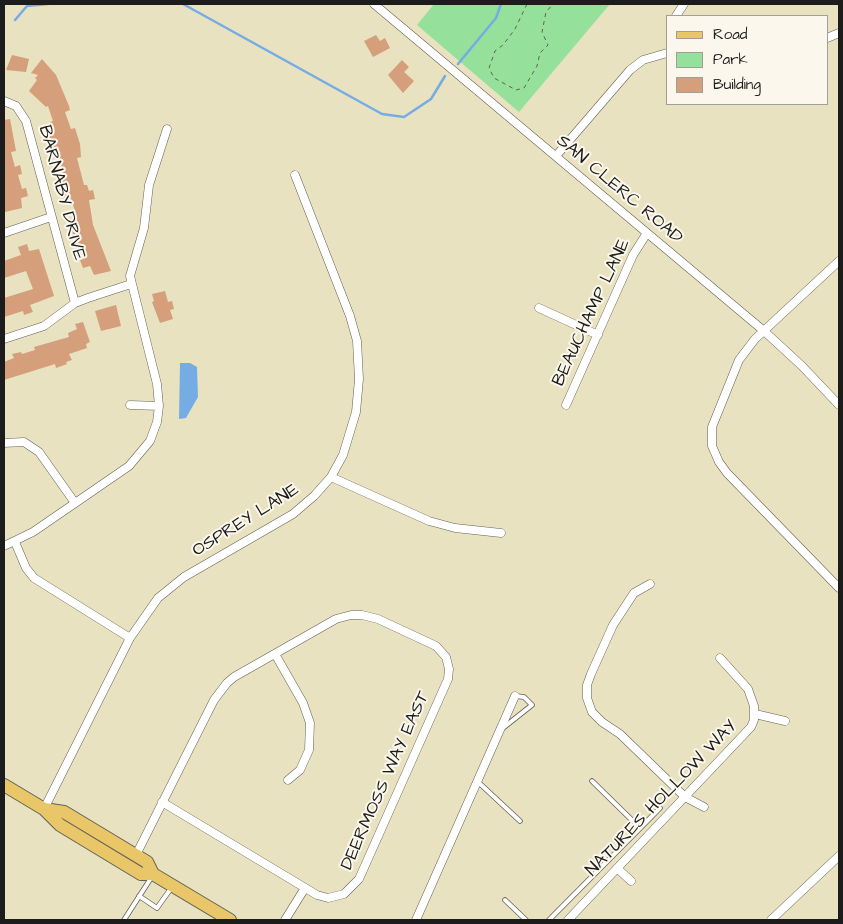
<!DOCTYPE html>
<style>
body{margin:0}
#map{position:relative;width:843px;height:924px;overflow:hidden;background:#e8e2c0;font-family:"Architects Daughter",sans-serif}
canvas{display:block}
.frame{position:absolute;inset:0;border:5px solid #1c1c1c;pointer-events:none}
.legend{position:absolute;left:666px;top:15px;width:162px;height:90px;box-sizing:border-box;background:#fbf7ec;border:1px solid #a29f99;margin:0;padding:6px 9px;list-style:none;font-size:15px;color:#1c1c1c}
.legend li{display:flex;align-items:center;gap:10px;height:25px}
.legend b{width:25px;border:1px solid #a29f99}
</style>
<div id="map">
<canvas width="843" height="924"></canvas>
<div class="frame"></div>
<ul class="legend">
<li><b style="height:6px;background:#e9c769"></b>Road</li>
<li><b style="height:14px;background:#95e09b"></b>Park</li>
<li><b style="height:14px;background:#d49f7a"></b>Building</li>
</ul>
</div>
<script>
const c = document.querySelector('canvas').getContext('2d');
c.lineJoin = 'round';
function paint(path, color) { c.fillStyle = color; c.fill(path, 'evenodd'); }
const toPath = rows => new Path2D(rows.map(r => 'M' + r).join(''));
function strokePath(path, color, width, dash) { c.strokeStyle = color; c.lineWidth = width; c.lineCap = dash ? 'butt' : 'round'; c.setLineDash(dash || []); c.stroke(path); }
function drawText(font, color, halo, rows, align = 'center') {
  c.font = font + ' "Architects Daughter",sans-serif'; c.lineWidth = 4; c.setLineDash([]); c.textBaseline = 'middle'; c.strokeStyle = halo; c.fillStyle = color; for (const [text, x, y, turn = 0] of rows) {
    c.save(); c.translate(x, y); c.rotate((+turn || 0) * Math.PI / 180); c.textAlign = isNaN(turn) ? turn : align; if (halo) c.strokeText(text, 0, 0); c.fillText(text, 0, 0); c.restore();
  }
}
const green = toPath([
 [434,4,610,4,519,112,417,25]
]);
const water = toPath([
 [180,363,190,363,197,367,198,397,186,418,179,419]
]);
const stream = toPath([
 [183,4,382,114,404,117,431,99,445,76],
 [15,20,27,6,48,4],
 [458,64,496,18,501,4]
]);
const building = toPath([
 [376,35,380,41,385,38,390,48,373,57,364,41],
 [12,55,29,59,26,72,6,70],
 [42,59,56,75,69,106,70,110,65,112,71,129,75,128,80,144,81,157,77,158,84,185,87,185,89,191,93,190,95,199,89,200,93,225,111,271,94,275,90,266,83,268,80,260,84,259,80,245,76,246,70,223,74,222,72,214,75,211,71,198,65,200,59,178,63,177,62,167,58,153,53,154,47,133,51,132,50,122,53,121,48,106,46,107,29,91,37,80,35,78,38,75,31,73],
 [402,60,409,67,404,72,414,81,403,93,388,75],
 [10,119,16,151,11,152,15,167,20,165,22,174,18,175,22,189,26,188,28,196,21,198,22,208,5,212,4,120],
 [27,244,29,251,39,249,54,296,30,305,33,312,24,315,23,311,4,317,4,298,33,289,26,271,4,278,4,261,21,255,18,247],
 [165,291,168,302,172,301,174,309,170,310,173,319,160,323,152,302,154,301,152,294],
 [116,305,121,326,101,331,95,311],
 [83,322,90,342,86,344,87,348,69,354,72,360,66,362,67,364,56,368,55,364,4,380,4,362,14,358,12,354,21,352,22,354,35,350,34,347,69,337,68,333,77,329,75,324]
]);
const path = toPath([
 [527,4,515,29,503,45,495,51,489,68,494,78,516,90,524,88,537,66,540,53,548,45,542,32,546,12,553,4]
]);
const lane = toPath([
 [503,728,532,705,524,697,515,696],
 [477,781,520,821],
 [592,781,640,828],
 [139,896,157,908,172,887],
 [505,900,526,920],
 [124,920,151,878],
 [549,920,660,808]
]);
const street = toPath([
 [374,4,764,331,802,366,839,405],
 [676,16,684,4],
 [827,38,839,33],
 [4,101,16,106,26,121,75,303],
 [556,156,630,70,643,60,667,53],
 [4,233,51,217],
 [839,261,755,339,739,360,712,427,712,446,719,462,727,473,839,588],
 [539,308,598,335],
 [4,339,44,326,75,303,88,298,131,284],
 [130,405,159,406],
 [566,405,633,255,647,233],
 [4,443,24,442,39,452,75,503],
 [331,477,429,521,455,528,501,533],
 [15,542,26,568,34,578,130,638],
 [4,546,33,532,129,466,150,441,157,422,159,406,157,384,130,276,144,228,149,185,167,129],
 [650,584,634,593,613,625,591,674,587,685,587,698,592,712,602,722,620,734,685,797,704,807],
 [275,654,303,703,310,723,309,750,300,770,288,780],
 [755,714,785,721],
 [44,809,130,638,158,598,184,577,293,514,314,496,331,477,343,455,356,412,359,379,357,341,350,316,295,175],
 [136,856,139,849,214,700,227,683,234,677,336,619,351,615,362,615,378,619,436,646,446,657,449,669,448,679,359,879,344,894,328,898,317,895,162,802],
 [617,868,631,881],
 [285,920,305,888],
 [416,920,515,696],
 [568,920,751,727,754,720,754,706,748,689,720,658],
 [771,920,839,856]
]);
const primary = toPath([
 [4,785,44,809,60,825,141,874,153,874,230,920],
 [44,809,64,812,147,862,153,874]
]);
const streetNames = [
 ["SAN CLERC ROAD",619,190,40],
 ["BARNABY DRIVE",61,193,75],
 ["BEAUCHAMP LANE",592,313,-65],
 ["OSPREY LANE",246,521,-32],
 ["DEERMOSS WAY EAST",386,781,-66],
 ["NATURES HOLLOW WAY",662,799,-46]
];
paint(green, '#95e09b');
paint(water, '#76ace4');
strokePath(stream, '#76ace4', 2.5);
paint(building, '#d49f7a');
strokePath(lane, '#636155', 5.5);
strokePath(street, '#636155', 9);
strokePath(primary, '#636155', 14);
strokePath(path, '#636155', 1, [4, 4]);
strokePath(lane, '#fff', 4);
strokePath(street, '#fff', 8);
strokePath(primary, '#e9c769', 12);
drawText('18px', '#1c1c1c', '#fbf7ec', streetNames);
</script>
